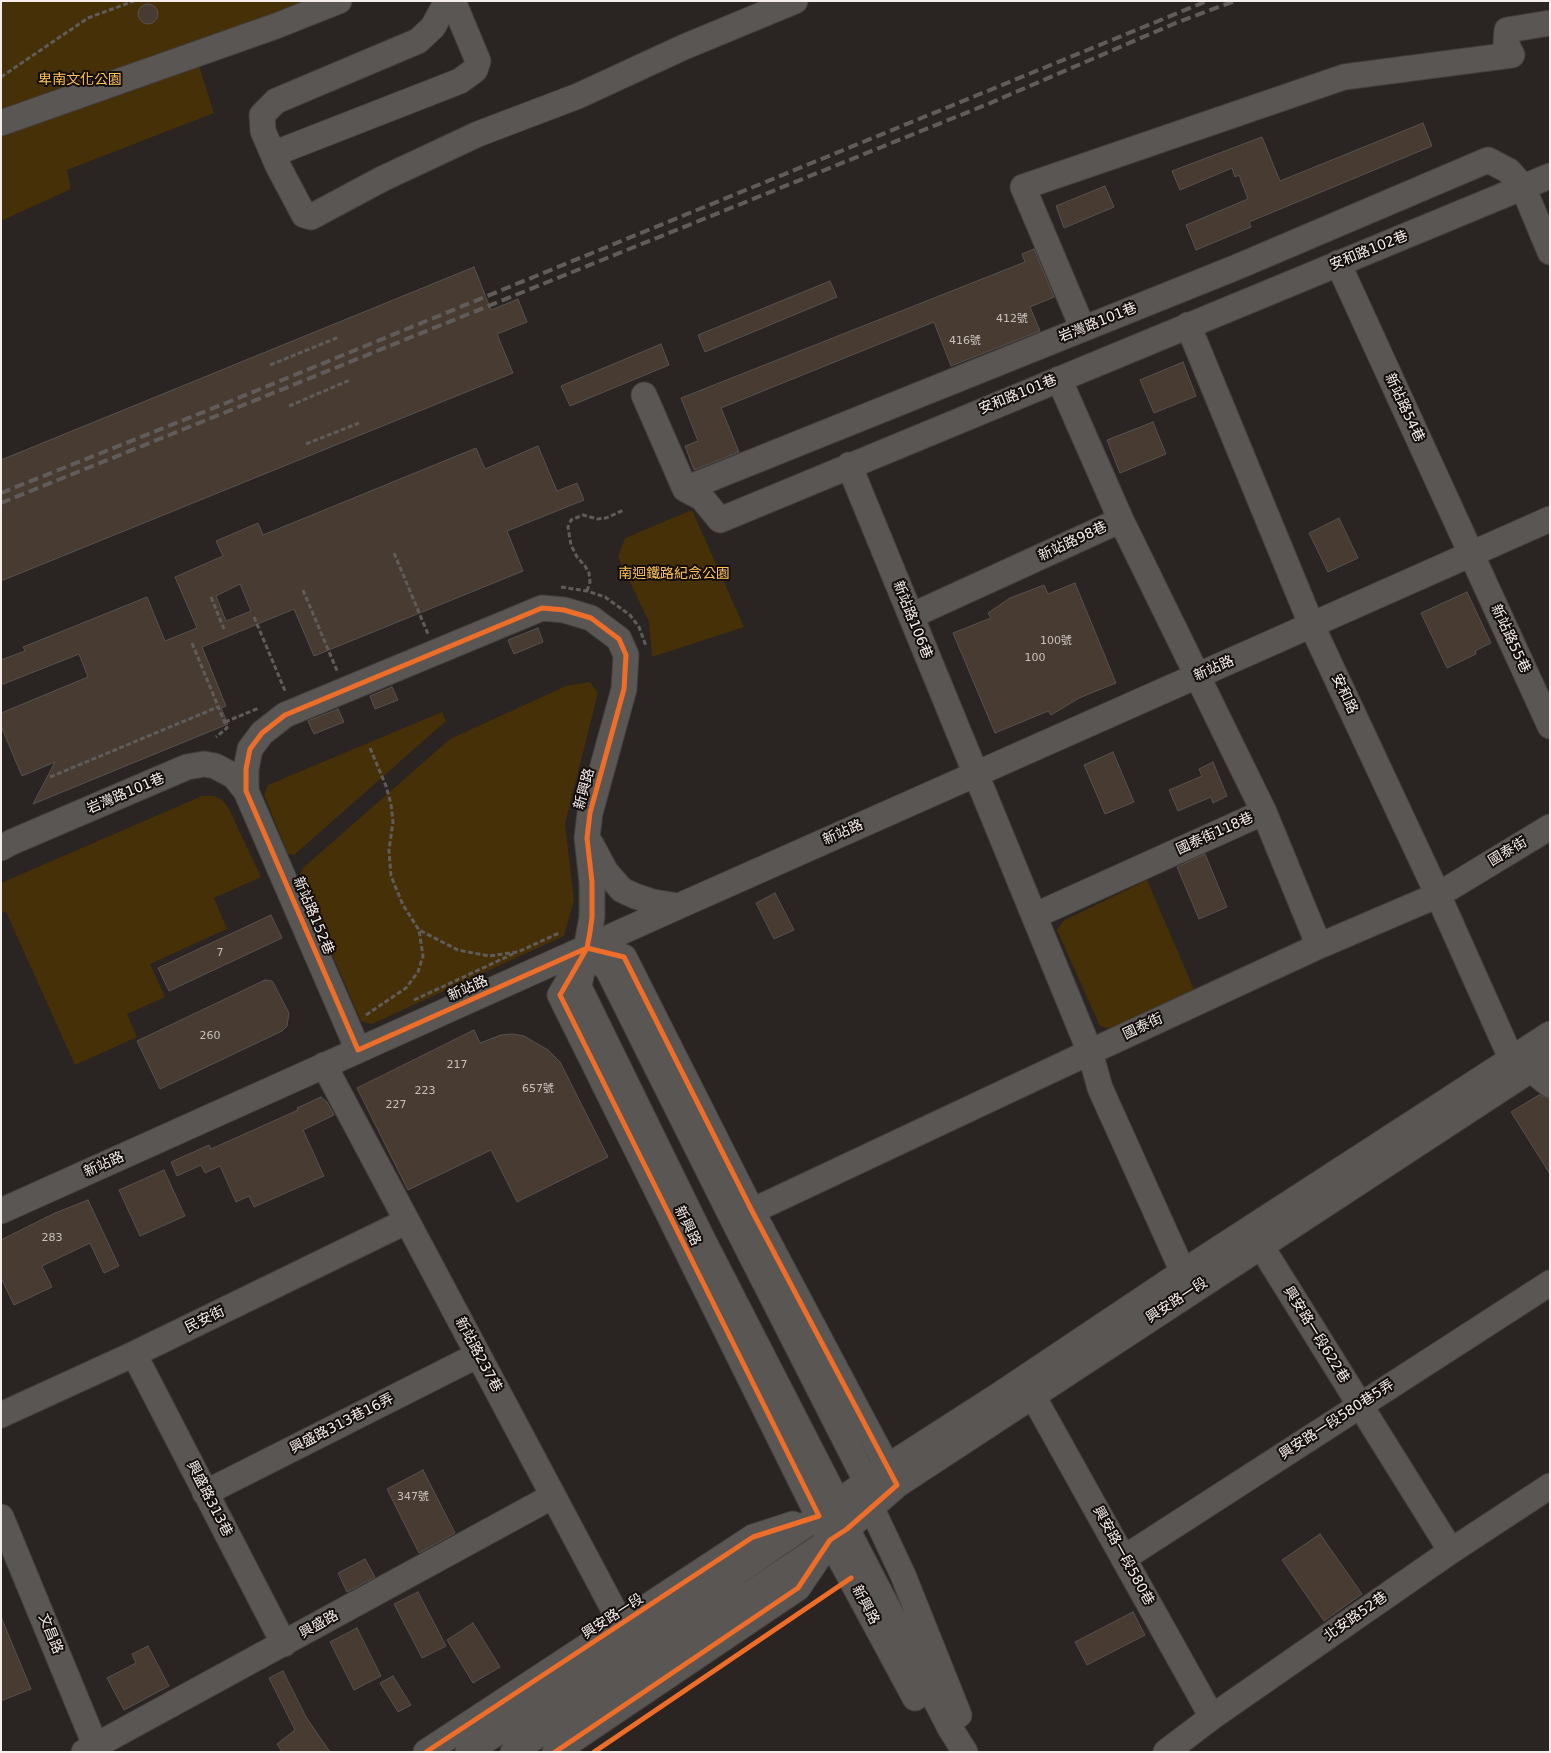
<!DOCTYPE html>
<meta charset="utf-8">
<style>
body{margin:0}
#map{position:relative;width:1551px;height:1753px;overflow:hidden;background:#2a2422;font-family:"DejaVu Sans",sans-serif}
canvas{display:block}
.frame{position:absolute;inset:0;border:2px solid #f6eeeb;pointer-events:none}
</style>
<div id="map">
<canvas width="1551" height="1753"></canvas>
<div class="frame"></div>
</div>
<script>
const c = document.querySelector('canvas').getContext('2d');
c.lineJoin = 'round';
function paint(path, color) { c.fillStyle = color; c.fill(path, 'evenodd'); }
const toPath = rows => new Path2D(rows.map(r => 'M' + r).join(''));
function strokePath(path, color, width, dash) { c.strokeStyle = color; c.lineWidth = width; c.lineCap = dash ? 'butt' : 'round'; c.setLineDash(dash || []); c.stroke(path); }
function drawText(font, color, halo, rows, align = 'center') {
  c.font = font + ' "DejaVu Sans","Noto Sans TC",sans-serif'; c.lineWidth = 4; c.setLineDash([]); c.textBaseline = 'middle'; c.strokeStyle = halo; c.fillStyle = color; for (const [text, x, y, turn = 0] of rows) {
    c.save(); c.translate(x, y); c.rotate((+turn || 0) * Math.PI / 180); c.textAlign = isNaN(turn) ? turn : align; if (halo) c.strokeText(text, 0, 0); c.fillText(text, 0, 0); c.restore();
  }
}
const green = toPath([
 [1,1,325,1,193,47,214,113,67,170,71,189,1,221],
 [692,510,744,627,652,657,649,622,618,557,625,538],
 [590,682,598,693,565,824,574,900,564,936,372,1024,361,1021,299,878,303,868,450,739,566,686],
 [442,712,446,721,294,855,288,854,264,795,268,785],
 [202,796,214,796,222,800,229,809,261,877,214,898,227,929,150,964,165,997,127,1014,137,1037,75,1065,6,912,1,912,1,883],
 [1147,880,1196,994,1117,1031,1100,1026,1057,930,1063,921]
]);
const building = toPath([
 '138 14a10 10 0 1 1 20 0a10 10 0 1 1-20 0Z',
 [1423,123,1432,146,1249,222,1251,227,1196,250,1186,225,1248,199,1239,175,1235,177,1232,168,1180,190,1172,171,1262,137,1280,181,1423,123],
 [1105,186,1114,207,1064,228,1056,206,1105,186],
 [1034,249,1054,297,1030,307,1040,331,951,366,934,322,889,340,721,408,739,452,694,470,685,446,698,441,681,398,1025,262,1022,254,1034,249],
 [474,267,491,310,518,299,527,322,497,334,513,373,1,581,1,460,474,267],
 [830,281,837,297,705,352,698,335,830,281],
 [661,344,669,365,570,406,561,386,661,344],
 [1183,362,1196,396,1154,413,1140,380,1183,362],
 [1153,422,1166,454,1120,473,1107,440,1153,422],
 [538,446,557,491,577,483,584,500,507,531,523,571,314,656,294,609,202,647,226,706,221,708,228,724,33,804,55,762,22,776,1,726,1,713,88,677,79,654,1,685,1,660,25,651,23,647,147,597,165,641,197,628,175,577,223,556,216,541,258,523,263,535,476,448,485,469,538,446],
 [240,584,251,611,226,621,216,596,240,584],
 [1339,518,1358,558,1328,572,1309,533,1339,518],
 [1075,583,1116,683,1079,698,1051,715,1048,711,995,733,953,633,991,618,988,613,1010,598,1044,585,1048,594,1075,583],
 [1467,592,1491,643,1475,651,1476,654,1447,668,1421,613,1467,592],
 [538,628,543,642,514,654,508,640,538,628],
 [392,687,398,700,375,709,370,696,392,687],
 [338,709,344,722,314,734,308,721,338,709],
 [1113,752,1134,802,1105,814,1084,765,1113,752],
 [1213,762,1227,796,1213,803,1211,797,1178,811,1169,790,1202,776,1199,769,1213,762],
 [1205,854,1227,907,1199,919,1177,867,1205,854],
 [775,893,794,930,774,939,756,903,775,893],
 [271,915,282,938,169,991,158,968,271,915],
 [265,980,272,981,274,984,289,1013,287,1026,282,1031,160,1089,137,1041,265,980],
 [474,1030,480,1043,501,1035,513,1034,524,1036,548,1050,560,1062,608,1157,517,1202,491,1150,408,1190,357,1088,474,1030],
 [1539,1095,1550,1099,1550,1174,1511,1112,1539,1095],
 [321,1097,327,1102,334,1115,303,1130,324,1176,254,1207,249,1196,236,1202,220,1166,205,1173,201,1165,177,1176,171,1162,209,1145,211,1149,298,1110,297,1108,321,1097],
 [164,1170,185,1216,140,1236,119,1190,164,1170],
 [88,1200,119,1266,104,1273,90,1243,42,1266,52,1287,14,1305,1,1278,1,1240,55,1213,88,1200],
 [423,1470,455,1533,419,1553,387,1489,423,1470],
 [1320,1534,1362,1594,1324,1621,1282,1560,1320,1534],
 [365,1559,375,1577,347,1592,338,1573,365,1559],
 [418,1592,446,1646,422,1658,394,1604,418,1592],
 [1133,1612,1145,1635,1087,1665,1075,1642,1133,1612],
 [1,1617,31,1689,1,1701,1,1617],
 [473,1623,500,1667,473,1683,447,1640,473,1623],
 [357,1628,381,1676,354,1690,330,1642,357,1628],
 [148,1646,169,1686,124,1710,107,1678,136,1663,132,1654,148,1646],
 [283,1671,306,1717,330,1752,282,1752,277,1744,295,1730,269,1678,283,1671],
 [393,1676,411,1705,398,1712,380,1683,393,1676]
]);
const path = toPath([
 [1,77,88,18,134,1],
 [270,365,339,337],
 [289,406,350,380],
 [306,444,359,423],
 [394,553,428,634],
 [561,587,587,591,605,597,630,615,639,627,646,646],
 [303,590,338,673],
 [587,591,590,582,589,573,585,566,577,557,571,545,568,527,571,520,583,515,597,519,606,518,624,510],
 [211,597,224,629],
 [254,617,286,693],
 [192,643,227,728,216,737],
 [225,722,259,708],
 [370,748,386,786,391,804,393,822,389,850,391,876,403,905,419,930,458,950,489,956,518,952,559,933],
 [50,777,218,707],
 [414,1000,513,954],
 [366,1015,406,988,418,972,423,956,419,930]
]);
const minor = toPath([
 [447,1,433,27,418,41,276,101,262,115,263,131,278,166,304,215,311,217,382,179,478,134,578,96,684,47,795,1],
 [1,123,276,26,339,1],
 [273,154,460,81,475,70,478,61,453,1],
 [1338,263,1550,726],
 [1188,325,1312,626,1438,895,1511,1058],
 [1083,329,1023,187,1344,77,1512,55,1506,43,1507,30,1550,23],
 [644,395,685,489,702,498,720,520,1550,176],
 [849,465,1090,1052,1100,1088,1183,1272],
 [685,489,1237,267,1488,160,1509,171,1523,187,1550,252],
 [1121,520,1264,812],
 [911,616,1121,520,1059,379],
 [246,791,246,769,250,749,262,733,285,715,542,608,564,610,591,618,619,639,626,655,624,689,590,813,587,838,592,882,592,917,579,987,701,1236,838,1503,847,1529,950,1728,965,1752],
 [591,844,606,872,622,890,635,896,653,902,679,906],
 [1,848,12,842,187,767,204,764,215,766,234,776,246,791,358,1050],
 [1034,916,1264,812,1319,946],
 [587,948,608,970,733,1220,866,1481,872,1509,903,1575,959,1715],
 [587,948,624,957,752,1211,895,1481],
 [580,961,560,995,830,1540,915,1698],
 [1518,1062,1530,1069,1550,1085],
 [324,1065,632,1644],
 [1,1211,679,906,1550,519],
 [733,1220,1090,1052,1319,946,1438,895,1550,827],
 [1261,1246,1451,1551],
 [134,1354,284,1644],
 [1033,1396,1212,1717],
 [1,1415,134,1354,407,1221],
 [205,1493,478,1355],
 [1,1517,98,1752],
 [1124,1558,1550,1283],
 [84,1752,553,1496],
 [426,1752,753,1537,793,1524],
 [468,1752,632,1644,819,1516,887,1467,999,1395,1183,1272,1550,1034],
 [513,1752,847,1529,897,1485,1550,1057],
 [555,1752,798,1588,823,1551],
 [1166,1752,1212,1717,1451,1551,1550,1486]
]);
const rail = toPath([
 [1,493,231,401,1207,1],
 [1,503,988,104,1178,22,1235,1]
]);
const cycleway = toPath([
 [426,1752,753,1537,819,1516,560,995,587,948,590,932,592,917,592,882,587,838,590,813,624,689,626,655,619,639,591,618,564,610,542,608,285,715,262,733,250,749,246,769,246,791,358,1050,587,948],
 [555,1752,798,1588,830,1540,847,1529,897,1485,752,1211,624,957,587,948],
 [594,1752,851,1578]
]);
const numberNames = [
 ["412號",1012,319],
 ["416號",965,341],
 ["100號",1056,641],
 ["100",1035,658],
 ["7",220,953],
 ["260",210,1036],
 ["217",457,1065],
 ["657號",538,1089],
 ["223",425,1091],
 ["227",396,1105],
 ["283",52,1238],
 ["347號",413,1497]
];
const parkNames = [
 ["卑南文化公園",80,80],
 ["南迴鐵路紀念公園",674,574]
];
const streetNames = [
 ["安和路102巷",1369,251,-22],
 ["岩灣路101巷",1098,323,-22],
 ["安和路101巷",1018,395,-22],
 ["新站路54巷",1404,408,65],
 ["新站路98巷",1073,542,-25],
 ["新站路106巷",912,620,68],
 ["新站路55巷",1510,639,65],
 ["新站路",1214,669,-24],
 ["安和路",1344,694,65],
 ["新興路",585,789,-75],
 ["岩灣路101巷",126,794,-23],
 ["新站路",843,833,-24],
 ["國泰街118巷",1215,834,-24],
 ["國泰街",1508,852,-31],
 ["新站路152巷",313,916,67],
 ["新站路",468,989,-24],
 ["國泰街",1143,1027,-25],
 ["新站路",104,1165,-24],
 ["新興路",687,1226,64],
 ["興安路一段",1177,1301,-33],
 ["民安街",205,1320,-26],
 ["興安路一段622巷",1316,1335,58],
 ["新站路237巷",478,1355,62],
 ["興安路一段580巷5弄",1337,1420,-33],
 ["興盛路313巷16弄",342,1424,-27],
 ["興盛路313巷",209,1499,63],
 ["興安路一段580巷",1123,1556,61],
 ["新興路",865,1605,62],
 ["興安路一段",613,1617,-33],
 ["北安路52巷",1356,1617,-35],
 ["興盛路",319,1625,-29],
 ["文昌路",50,1634,68]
];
paint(green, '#453007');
paint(building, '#473b32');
strokePath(building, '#575250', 1);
strokePath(minor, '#433f3c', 27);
strokePath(path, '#605c5a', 3, [5, 2.5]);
strokePath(minor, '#5a5654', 25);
strokePath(rail, '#615c5a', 4, [10, 5]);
strokePath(cycleway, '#ee6e29', 5);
drawText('11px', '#cac1bd', null, numberNames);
drawText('14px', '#ffc356', '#130d0c', parkNames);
drawText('14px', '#f6eeeb', '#130d0c', streetNames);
</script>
